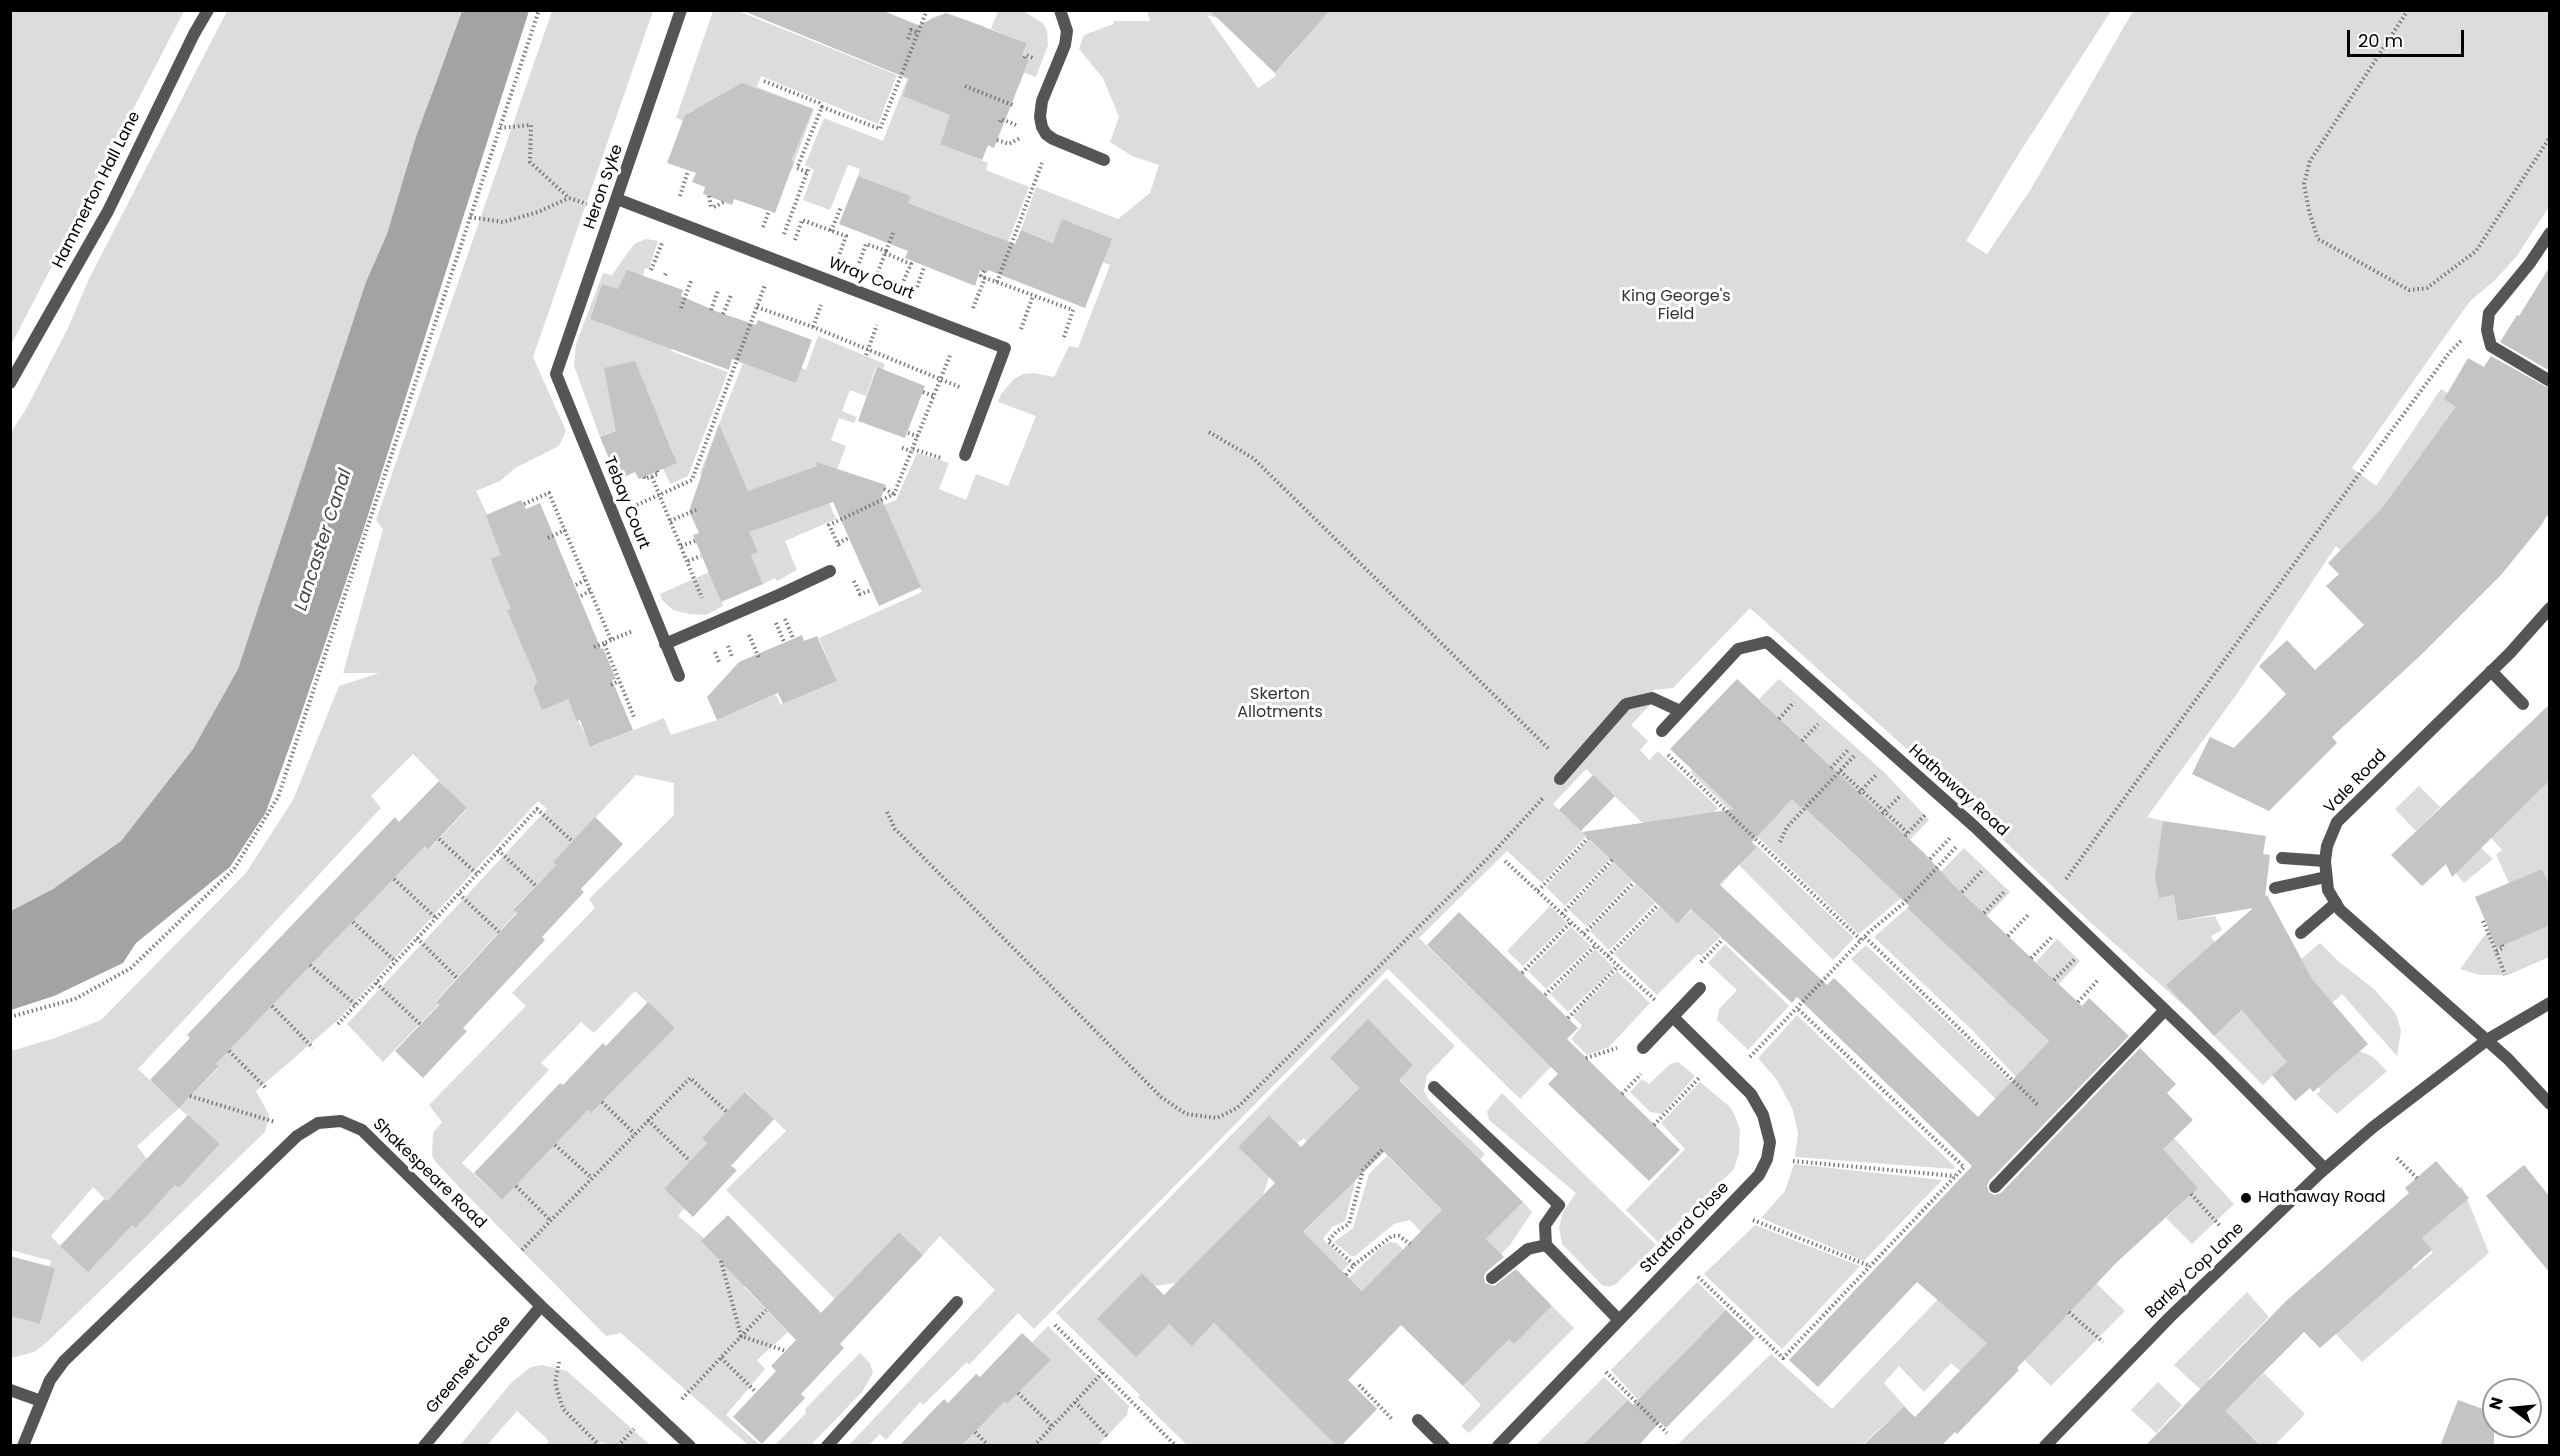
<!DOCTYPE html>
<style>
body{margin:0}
#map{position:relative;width:2560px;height:1456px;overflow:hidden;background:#fff;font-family:Poppins,sans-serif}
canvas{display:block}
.frame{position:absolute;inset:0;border:12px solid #000;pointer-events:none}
.north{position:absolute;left:2482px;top:1378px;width:60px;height:60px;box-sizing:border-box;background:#fff;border:2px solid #999;border-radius:50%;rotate:286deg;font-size:16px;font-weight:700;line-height:24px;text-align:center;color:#000}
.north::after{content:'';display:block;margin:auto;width:21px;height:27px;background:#000;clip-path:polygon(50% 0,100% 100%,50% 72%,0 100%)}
.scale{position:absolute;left:2347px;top:30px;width:117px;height:27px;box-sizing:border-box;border:3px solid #000;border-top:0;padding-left:8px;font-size:18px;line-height:21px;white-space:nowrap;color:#000;-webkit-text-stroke:4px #fff;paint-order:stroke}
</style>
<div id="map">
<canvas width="2560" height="1456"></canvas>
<div class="frame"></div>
<div class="north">N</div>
<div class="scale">20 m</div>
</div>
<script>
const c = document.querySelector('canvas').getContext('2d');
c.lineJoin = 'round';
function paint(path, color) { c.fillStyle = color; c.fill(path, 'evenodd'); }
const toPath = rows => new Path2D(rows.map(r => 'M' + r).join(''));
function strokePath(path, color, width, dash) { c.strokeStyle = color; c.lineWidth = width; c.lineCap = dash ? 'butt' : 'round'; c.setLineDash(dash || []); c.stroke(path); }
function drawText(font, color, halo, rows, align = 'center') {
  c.font = font + ' Poppins,sans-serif'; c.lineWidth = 6; c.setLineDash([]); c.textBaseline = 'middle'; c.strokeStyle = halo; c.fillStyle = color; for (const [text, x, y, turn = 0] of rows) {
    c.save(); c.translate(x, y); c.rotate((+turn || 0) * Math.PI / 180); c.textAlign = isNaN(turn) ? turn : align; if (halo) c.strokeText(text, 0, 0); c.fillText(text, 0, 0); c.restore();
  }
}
const green = toPath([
 [11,10,184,11,11,345,10,11],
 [227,11,462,11,432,92,387,234,366,282,238,669,193,749,121,841,53,889,11,911,11,432,25,411,67,330,89,279],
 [552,11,653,11,533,357,566,431,559,446,515,468,500,481,476,491,505,553,490,560,500,582,545,646,526,655,537,681,533,687,540,705,568,699,591,747,664,718,671,735,717,720,772,696,776,695,781,705,837,681,819,638,922,592,884,505,896,500,917,453,949,463,939,489,966,500,976,474,1008,486,1036,416,998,402,1001,394,1014,379,1023,374,1034,373,1054,377,1069,346,1078,348,1110,265,1021,230,1036,187,1118,219,1150,193,1159,165,1132,156,1110,142,1119,117,1103,78,1079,49,1084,35,1114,24,1114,21,1150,21,1147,11,1224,11,1217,18,1207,15,1258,88,1276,76,1275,73,1295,51,1294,49,1315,11,2111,11,2018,155,1966,241,1987,254,2031,189,2133,11,2549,11,2549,207,2516,257,2494,281,2470,301,2352,468,2376,486,2441,389,2471,407,2367,577,2336,546,2239,691,2147,817,2163,821,2156,883,2159,898,2174,895,2179,921,2215,916,2222,930,2211,936,2220,952,2294,965,2320,943,2338,961,2374,989,2396,1014,2401,1031,2397,1056,2342,994,2278,1051,2287,1062,2263,1085,2214,1036,2253,1000,2198,1018,2089,921,1910,752,1750,608,1673,688,1653,690,1650,705,1631,725,1648,741,1640,750,1649,760,1658,751,1718,808,1710,817,1744,859,1757,846,1854,938,1837,956,1833,960,1739,865,1700,908,1703,920,1720,937,1701,956,1698,954,1657,995,1614,954,1660,907,1678,924,1711,889,1671,827,1663,820,1657,821,1649,829,1586,769,1553,804,1586,836,1542,883,1507,851,1419,938,1545,1061,1566,1051,1520,1099,1388,969,1034,1329,1018,1313,969,1365,967,1362,923,1405,920,1402,886,1440,880,1434,869,1445,849,1445,995,1290,940,1236,923,1255,899,1232,835,1299,726,1190,786,1131,746,1092,702,1138,707,1143,664,1189,684,1208,678,1216,704,1238,745,1285,744,1287,788,1332,757,1360,765,1369,726,1415,760,1445,748,1445,621,1333,606,1336,460,1188,435,1161,432,1155,433,1133,442,1122,429,1105,526,1006,512,993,595,908,589,899,674,815,674,783,636,775,553,862,556,865,513,909,516,913,436,1001,438,1005,383,1062,347,1024,547,809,538,801,339,1019,256,1091,269,1115,265,1132,46,1343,34,1352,11,1358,10,1316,40,1324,54,1268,49,1266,52,1261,11,1250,11,1051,55,1038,101,1020,246,873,293,800,339,686,379,673,343,673,383,529,376,520],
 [413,754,467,809,429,850,425,846,216,1064,219,1067,179,1108,138,1069,381,808,371,796],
 [635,991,675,1028,592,1112,588,1110,502,1200,462,1163,549,1070,541,1063,581,1022,594,1033],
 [179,1108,220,1144,179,1188,175,1185,136,1228,132,1225,60,1246,51,1236,93,1187,107,1201,147,1159,137,1146],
 [713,11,738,11,897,75,878,124,761,76,757,87,814,109,791,171,708,139,707,111,698,108,689,112,686,122,676,118],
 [998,11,1023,11,1043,23,1047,31,1048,45,1036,77,1024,73,1029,60,1022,58,1027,43,991,29],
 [946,13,984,26,940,143,988,163,986,170,1029,187,1004,253,995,236,908,203,911,196,858,176,860,169,848,165,830,210,803,200,814,170,805,165,824,118,883,141,931,18],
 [646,239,658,241,649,269,645,268,643,276,620,290,602,284,590,319,624,331,687,310,671,351,728,372,688,476,670,484,660,461,674,455,657,414,600,437,574,366,576,344,603,273,612,275,634,244],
 [818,336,885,364,883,370,876,367,866,396,850,390,842,411,857,417,854,423,839,418,831,440,846,446,835,475,814,467,836,519,785,541,797,570,777,581,775,578,763,584,751,555,757,552,746,527,749,493,737,467,703,481,700,473,743,363,796,383,801,368,806,370],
 [709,572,723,606,706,615,690,614,673,610,662,600,660,594],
 [1779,679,1885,773,1929,820,1910,840,1759,699],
 [1725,735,1782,809,1792,799,1806,810,1901,898,1859,934,1690,772],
 [2549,765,2549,886,2542,869,2509,883,2496,855,2502,850,2484,830],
 [2419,786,2440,807,2416,831,2395,809],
 [1589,839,1610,859,1565,906,1546,887],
 [2471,839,2493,859,2464,883,2447,863],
 [1964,848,2010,892,1987,916,1941,872],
 [1613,862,1632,880,1587,927,1569,910],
 [1636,884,1655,903,1609,950,1590,931],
 [1550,906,1567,923,1523,966,1507,951],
 [1907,908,2049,1041,2016,1077,1972,1030,1874,937],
 [2549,925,2549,957,2508,975,2480,975,2460,969,2489,929],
 [1571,927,1591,946,1546,989,1528,971],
 [2057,939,2080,961,2059,984,2036,962],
 [1725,944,1789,1006,1748,1050,1717,1020,1719,1009,1737,990,1708,963],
 [1866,945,2011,1082,2027,1129,1851,959],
 [1595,949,1614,968,1568,1012,1550,994],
 [1617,971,1650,1003,1609,1047,1587,1055,1571,1039,1582,1026,1573,1016],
 [1386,978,1455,1046,1427,1075,1424,1091,1428,1099,1485,1154,1480,1160,1399,1079,1413,1065,1368,1020,1330,1058,1359,1088,1339,1108,1359,1168,1345,1221,1332,1227,1323,1239,1349,1264,1342,1271,1303,1233,1342,1193,1326,1161,1304,1138,1297,1143,1269,1115,1238,1147,1269,1177,1263,1195,1176,1283,1155,1286,1142,1273,1169,1324,1192,1345,1214,1323,1337,1445,1187,1445,1138,1397,1140,1395,1056,1313],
 [1797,1015,1955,1167,1953,1169,1795,1157,1798,1133,1793,1110,1777,1080,1758,1058],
 [2360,1051,2373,1057,2387,1071,2337,1114,2316,1094,2321,1091,2318,1087],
 [1678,1062,1695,1076,1662,1114,1650,1112,1630,1092,1642,1079,1649,1084,1670,1064],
 [1700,1082,1730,1107,1734,1114,1740,1129,1739,1153,1734,1169,1658,1242,1626,1210,1685,1149,1661,1123],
 [1502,1093,1656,1245,1616,1284,1609,1287,1602,1285,1562,1244,1559,1228,1563,1212,1576,1193,1489,1120,1487,1111],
 [2174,1138,2234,1204,2192,1244,2166,1218,2198,1188,2170,1157,2105,1154],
 [1387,1156,1442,1210,1421,1232,1410,1220,1394,1224,1355,1256,1351,1256,1334,1242,1353,1228,1369,1174],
 [1794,1164,1942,1180,1864,1261,1761,1218,1785,1191],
 [2462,1186,2489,1253,2362,1362,2334,1332,2402,1256,2414,1269,2433,1252,2422,1238,2455,1210,2446,1200],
 [1523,1202,1532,1212,1510,1245,1501,1254,1486,1239],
 [1755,1225,1860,1266,1782,1349,1704,1274],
 [1390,1242,1397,1243,1403,1250,1363,1291,1349,1278,1380,1248],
 [1697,1282,1726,1310,1638,1400,1611,1370],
 [2096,1283,2125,1311,2051,1386,1997,1333,1960,1371,1951,1363,1924,1392,1899,1366,1884,1383,1909,1411,1895,1425,1889,1420,1862,1445,1676,1446,1771,1354,1832,1409,1948,1289],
 [2247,1292,2269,1317,2209,1378,2233,1402,2264,1373,2305,1414,2275,1445,2261,1445,2174,1365],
 [1552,1306,1574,1328,1469,1433,1461,1426,1481,1405,1463,1386,1501,1347,1507,1336,1514,1343],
 [1048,1326,1129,1406,1127,1415,1098,1445,956,1446,963,1444,1004,1402,1007,1404,1051,1360,1032,1342],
 [860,1353,870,1363,873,1373,862,1392,811,1445,775,1445,806,1413,805,1409],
 [542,1365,567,1371,650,1445,605,1445,602,1442,598,1445,546,1445,549,1441,517,1411,487,1445,460,1445,511,1383,531,1367],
 [1604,1377,1628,1400,1583,1445,1535,1446],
 [2158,1382,2182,1405,2156,1433,2131,1410]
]);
const water = toPath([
 [462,11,529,11,363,531,297,726,266,812,230,867,136,943,123,963,54,996,11,1010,11,911,53,889,121,841,193,749,238,669,366,282,387,234,416,137]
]);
const building = toPath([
 [741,10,881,10,918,25,946,13,1027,43,1022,57,1029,60,994,148,988,145,982,160,940,144,950,115,903,96,909,79],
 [1209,10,1330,10,1275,73],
 [742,83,813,109,791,161,794,162,775,213,734,199,732,205,703,194,705,187,692,182,696,173,667,163,685,115],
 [858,176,911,196,908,203,1015,244,1021,230,1053,243,1062,219,1112,239,1085,308,988,270,987,273,980,270,975,286,905,258,908,251,839,224],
 [2550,266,2550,371,2500,342,2517,315,2519,316],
 [627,270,683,290,681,296,718,312,756,325,758,320,812,340,796,383,732,359,729,370,590,319,602,284,618,289],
 [2491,356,2550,389,2550,511,2540,527,2501,575,2422,654,2332,737,2337,743,2269,811,2192,774,2210,737,2234,748,2286,694,2259,666,2287,640,2315,670,2364,625,2326,586,2339,574,2328,563,2383,507,2456,407,2444,399,2468,358,2484,367],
 [635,361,677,463,639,479,635,472,618,480,600,437,616,431,604,368],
 [877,367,925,386,905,438,858,421],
 [719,424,748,491,817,466,816,462,886,485,881,498,921,587,879,606,833,502,749,532,758,552,751,555,763,584,721,602,693,535,699,533,689,511],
 [521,500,526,509,540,503,601,649,603,648,616,679,612,680,633,730,590,747,580,720,577,721,568,699,542,710,533,688,537,681,507,610,511,609,490,559,501,555,486,515],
 [802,635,804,641,817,636,837,681,783,704,778,693,717,720,707,697,739,662],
 [1737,679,1923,852,1952,883,2082,1006,2089,998,2129,1036,1989,1181,1987,1186,1989,1192,1994,1195,2001,1193,2140,1048,2176,1084,2167,1093,2193,1120,2163,1149,2198,1188,2116,1263,2017,1368,2019,1370,1957,1434,1955,1432,1941,1446,1862,1446,1904,1407,1915,1417,1987,1343,1917,1282,1818,1387,1789,1360,1972,1166,1797,997,1792,1003,1691,909,1678,924,1582,832,1734,809,1670,749],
 [1792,799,1801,808,1802,806,1855,855,1909,906,1907,908,2049,1041,1978,1117,1834,978,1827,985,1719,884,1757,847,1752,842],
 [2550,704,2550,780,2452,877,2446,864,2422,886,2391,855],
 [1593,775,1615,796,1581,831,1559,810],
 [439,781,467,808,428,850,425,846,216,1064,219,1066,179,1108,150,1080,190,1038,187,1035,395,817,399,822],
 [595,817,623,844,581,889,584,892,542,937,545,940,463,1028,467,1031,423,1078,395,1051,439,1005,436,1002,517,913,513,910,556,865,553,862],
 [2163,821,2266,836,2263,854,2270,855,2265,897,2267,895,2312,979,2368,1044,2313,1092,2310,1088,2295,1101,2272,1075,2287,1062,2242,1010,2214,1036,2166,985,2253,908,2178,921,2174,895,2159,898,2155,878],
 [2542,869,2550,886,2550,925,2497,948,2475,897],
 [1459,912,1578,1028,1567,1039,1680,1150,1649,1181,1548,1084,1558,1074,1427,945],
 [648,1002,675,1028,591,1113,588,1110,502,1200,474,1173,560,1083,563,1085,603,1043,606,1046],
 [1368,1019,1413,1065,1399,1080,1523,1202,1486,1239,1504,1257,1486,1272,1484,1276,1485,1283,1494,1286,1516,1269,1552,1306,1514,1344,1509,1339,1463,1386,1401,1325,1348,1380,1377,1409,1341,1446,1337,1446,1214,1323,1192,1346,1169,1324,1136,1357,1097,1319,1142,1273,1164,1295,1275,1183,1238,1147,1269,1115,1301,1147,1359,1088,1330,1058],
 [1384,1152,1442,1210,1362,1291,1303,1232],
 [745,1092,774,1119,731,1166,737,1170,693,1217,664,1189,707,1143,702,1138],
 [188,1115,220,1144,179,1188,175,1185,136,1228,132,1225,88,1272,60,1246,104,1199,107,1201],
 [2436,1161,2469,1198,2422,1238,2432,1250,2320,1348,2304,1332,2225,1411,2261,1446,2145,1446,2286,1301,2409,1193,2405,1188],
 [2524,1165,2550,1197,2550,1273,2486,1196],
 [728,1215,821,1313,899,1232,923,1255,840,1344,844,1348,801,1394,805,1398,762,1444,733,1417,776,1371,771,1366,796,1340,701,1241],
 [10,1256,55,1268,40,1324,10,1316],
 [1726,1310,1755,1338,1666,1428,1660,1422,1638,1446,1582,1446,1628,1400,1633,1405],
 [1022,1333,1051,1360,1007,1404,1004,1402,961,1446,899,1446,944,1399,948,1403,976,1374,980,1377],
 [2458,1400,2494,1413,2494,1446,2440,1446]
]);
const path = toPath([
 [2408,10,2310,161,2304,184,2309,211,2318,239,2409,290,2427,288,2476,251,2550,137],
 [908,39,911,30,918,33],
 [1024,58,1026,55,1033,58],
 [764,81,819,103,822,107],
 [965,86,1015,106],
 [1000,122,1001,119,1016,125],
 [500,128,531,125,530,162,569,198,587,204],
 [997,140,1009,144,1020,138],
 [807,172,797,168,822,107,880,129,927,10],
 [680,196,688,171],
 [709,196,711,207],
 [714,207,724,202],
 [470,217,503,222,538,212,569,198],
 [763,227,769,211],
 [831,231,841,207],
 [784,234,809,167],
 [795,240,802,220,846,236,839,256],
 [886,251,893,233],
 [885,253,911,264,903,282],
 [859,263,866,244,886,251,878,272],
 [651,270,662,243],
 [984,271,981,276,985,278],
 [665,275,667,271],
 [997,282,1073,310,1063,340],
 [917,287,924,267],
 [757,307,813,327,962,388],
 [681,308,691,281],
 [973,308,985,278,997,282,1042,163],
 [711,310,718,291],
 [723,314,731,295],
 [813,327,821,305],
 [1021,329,1033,296],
 [866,355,877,325],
 [923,392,934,396],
 [1209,432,1253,458,1550,750],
 [908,433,918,436],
 [902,448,911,451],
 [913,449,941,458],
 [644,477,645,479,658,474,657,471],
 [652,477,702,598],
 [884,489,894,494],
 [524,504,549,493,611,640,633,631],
 [637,505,692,480,765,285],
 [670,521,696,510],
 [548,538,565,530],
 [838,543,849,538],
 [681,546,695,541],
 [839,546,829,525,894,494,951,353],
 [688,561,701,556],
 [854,581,860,594,872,590],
 [576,585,585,580],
 [581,596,590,591],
 [785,619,793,638],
 [776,623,784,642],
 [749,635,759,658],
 [611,640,604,643,634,717],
 [728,646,732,657],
 [594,647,604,643],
 [715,652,719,662],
 [611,685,619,681],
 [1779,719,1794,702],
 [1802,741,1818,724],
 [1668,755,1862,941],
 [1831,768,1849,749],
 [1840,771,1908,833],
 [1859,793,1877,774],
 [887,812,895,829,1161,1097,1186,1114,1217,1118,1237,1108,1490,856,1544,797],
 [1882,814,1900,796],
 [1905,836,1925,815],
 [439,839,477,874],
 [1780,842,1787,827,1855,755],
 [498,850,536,886],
 [1930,859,1950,838],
 [1505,861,1655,1000],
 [394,879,436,918],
 [2066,879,2354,481,2449,353,2463,339],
 [1538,891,1588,838],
 [1962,892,1982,871],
 [459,894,499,932],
 [1984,913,2004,892],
 [1562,914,1612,860],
 [2483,921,2496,951],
 [353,922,396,962],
 [1584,934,1634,882],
 [2008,936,2028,915],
 [1865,937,2038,1105],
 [417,938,457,978],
 [2502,945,2503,948,2496,951,2505,975],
 [1608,956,1658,905],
 [2031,958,2052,937],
 [1701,962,1723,939],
 [310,965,356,1005],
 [1522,973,1571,922],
 [2054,980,2075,959],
 [376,983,420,1024],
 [1545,995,1596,945],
 [2078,1002,2098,980],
 [272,1006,313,1048],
 [10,1017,75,999,131,968,234,869,278,797,539,10],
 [1568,1018,1618,966],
 [338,1024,537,809,572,841],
 [229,1051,267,1089],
 [1750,1057,1868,933,1905,902,1957,846],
 [1586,1058,1617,1048],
 [1622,1094,1641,1074],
 [190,1096,275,1122],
 [602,1102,635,1134],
 [648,1120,690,1161],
 [1654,1125,1699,1078],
 [555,1145,592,1178],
 [2397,1158,2417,1178],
 [1793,1161,1955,1176],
 [516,1186,551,1221],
 [2191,1194,2220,1226],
 [1753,1220,1870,1266],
 [522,1250,690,1078,727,1112],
 [721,1261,741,1336,786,1351],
 [1354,1265,1392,1236,1399,1236,1410,1244],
 [1346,1275,1354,1265,1328,1241,1337,1231,1349,1224,1363,1170,1382,1150],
 [1698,1277,1783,1358,1964,1167,1797,1008],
 [2069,1312,2103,1342],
 [1055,1325,1176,1446],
 [721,1358,756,1392],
 [559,1362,555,1383,563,1409,597,1443,594,1446],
 [1606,1372,1667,1433],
 [1359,1385,1392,1419],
 [1018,1393,1052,1426],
 [682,1399,766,1310],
 [1075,1402,1107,1436],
 [975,1432,989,1446],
 [618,1446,634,1429],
 [1034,1446,1103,1372]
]);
const lane = toPath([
 [2550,233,2530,263,2489,313,2487,330,2491,346,2550,381],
 [10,383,108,211,194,34,208,10],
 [781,594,830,571],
 [2491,671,2523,704],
 [1560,779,1626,704,1652,698,1680,711],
 [2282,858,2325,861],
 [2275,888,2326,877],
 [2301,933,2336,903],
 [1434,1087,1559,1205,1545,1225,1546,1245,1619,1320],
 [1995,1187,2165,1010],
 [1492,1278,1528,1249,1546,1245],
 [1418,1420,1444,1446],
 [827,1446,957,1302]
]);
const street = toPath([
 [1060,10,1067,31,1065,45,1042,101,1040,117,1042,127,1046,134,1053,139,1104,160],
 [617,199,1005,348,965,455],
 [2550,608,2510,653,2337,822,2327,846,2325,861,2328,890,2340,910,2508,1059,2550,1104],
 [665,644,781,594],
 [679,676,556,374,681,10],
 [1662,731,1738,649,1767,642,1975,827,2216,1059,2325,1169],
 [1643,1048,1700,988],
 [10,1390,41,1401],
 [23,1446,50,1380,64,1361,297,1136,318,1123,341,1121,362,1130,541,1306,690,1446],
 [424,1446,541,1306],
 [1498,1446,1759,1175,1767,1159,1770,1142,1763,1115,1751,1094,1673,1017],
 [2045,1446,2170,1317,2319,1174,2372,1128,2487,1040,2550,1003]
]);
const markers = [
 [2246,1198,6,"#000"]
];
const streetNames = [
 ["Heron Syke",604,187,-71],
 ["Hammerton Hall Lane",97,190,-63],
 ["Wray Court",871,279,21],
 ["Tebay Court",626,503,68],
 ["Vale Road",2356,782,-46],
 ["Hathaway Road",1958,791,42],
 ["Shakespeare Road",429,1174,44],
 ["Stratford Close",1685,1228,-46],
 ["Barley Cop Lane",2195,1271,-44],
 ["Greenset Close",469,1365,-50]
];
const parkNames = [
 ["King George's",1676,297],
 ["Field",1676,315],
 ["Skerton",1280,695],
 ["Allotments",1280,713]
];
const poiNames = [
 ["Hathaway Road",2258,1198]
];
const waterNames = [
 ["Lancaster Canal",324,540,-72]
];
paint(green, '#dcdcdc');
paint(water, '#a3a3a3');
paint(building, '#c4c4c4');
strokePath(path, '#777', 4, [1.5, 3]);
strokePath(lane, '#555', 12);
strokePath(street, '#555', 12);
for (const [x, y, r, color] of markers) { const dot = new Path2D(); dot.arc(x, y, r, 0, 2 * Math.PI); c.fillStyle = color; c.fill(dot); strokePath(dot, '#fff', 2); }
drawText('16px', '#000', '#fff', streetNames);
drawText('16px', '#333', '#fff', parkNames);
drawText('16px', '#000', '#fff', poiNames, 'left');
drawText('italic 18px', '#444', '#fff', waterNames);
</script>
